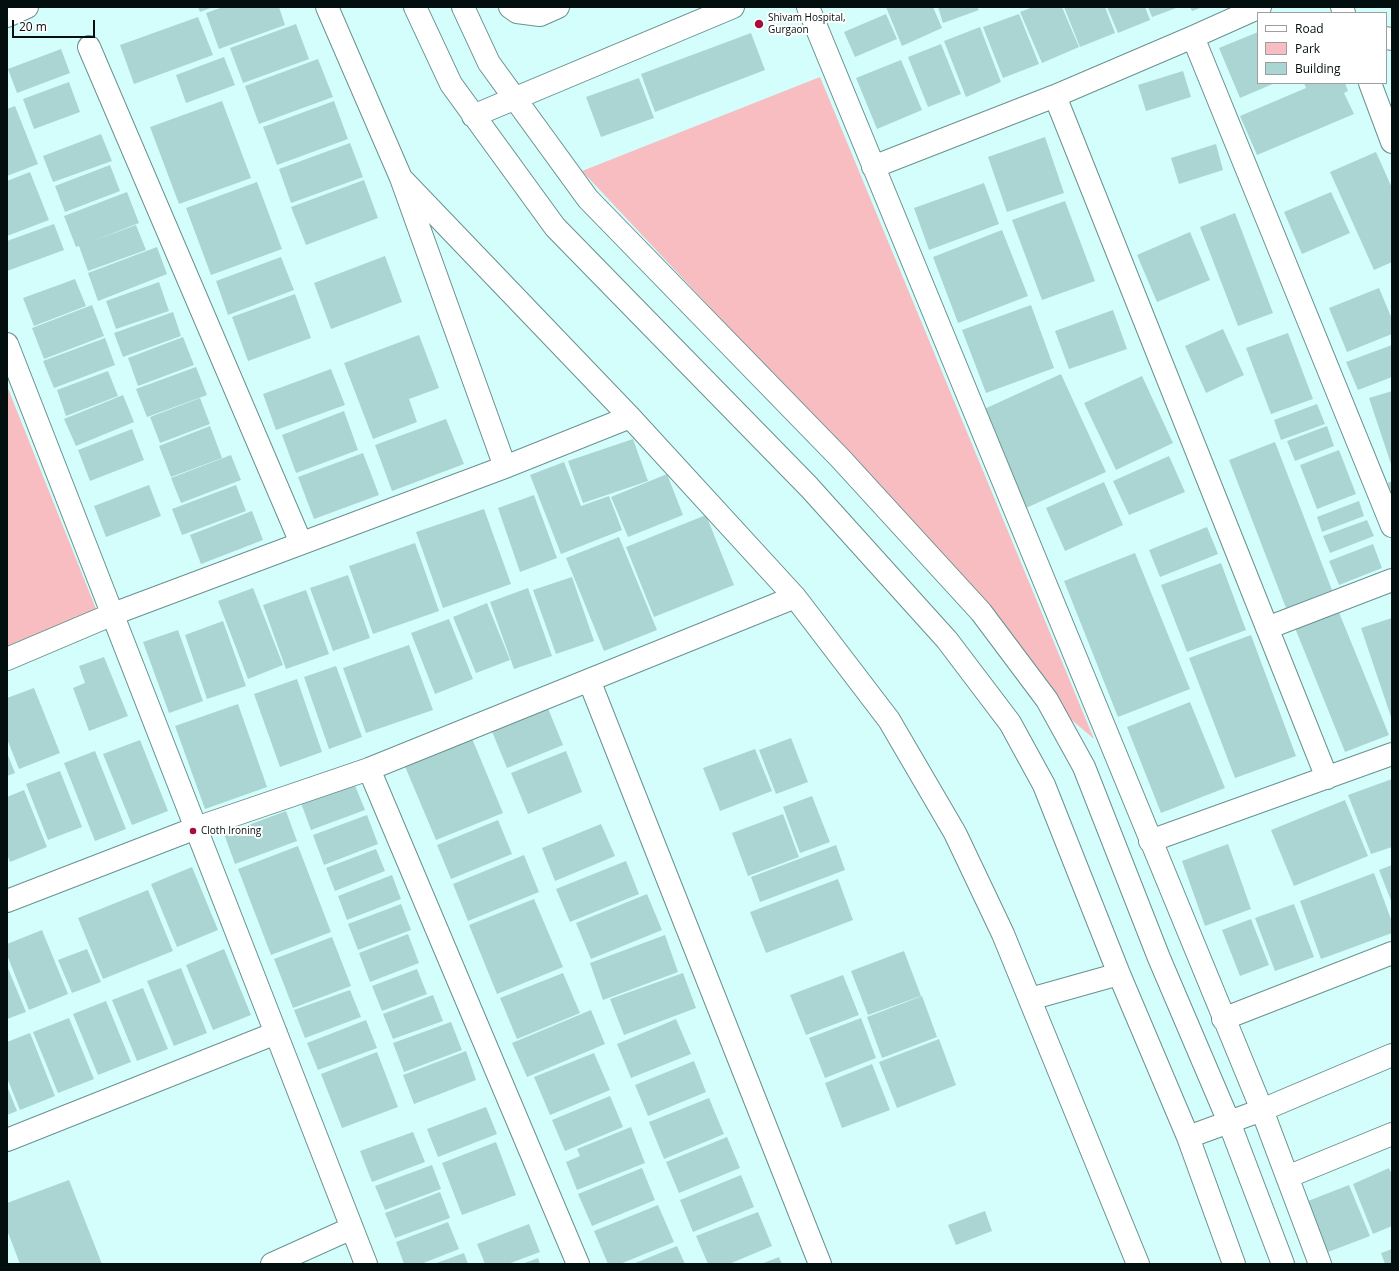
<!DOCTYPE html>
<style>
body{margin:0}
#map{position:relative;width:1399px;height:1271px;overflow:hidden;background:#d3fefc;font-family:"Open Sans",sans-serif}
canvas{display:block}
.frame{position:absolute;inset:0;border:8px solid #020f0e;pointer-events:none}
.legend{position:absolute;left:1257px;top:12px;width:130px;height:72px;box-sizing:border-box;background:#fff;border:1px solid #9a9f9f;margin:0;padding:5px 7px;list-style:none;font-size:12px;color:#020f0e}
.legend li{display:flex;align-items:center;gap:8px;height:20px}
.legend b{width:20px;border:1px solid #9a9f9f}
.scale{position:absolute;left:12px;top:20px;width:83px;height:18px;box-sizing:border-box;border:2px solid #020f0e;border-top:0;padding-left:5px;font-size:12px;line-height:14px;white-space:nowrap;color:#020f0e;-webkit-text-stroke:3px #fff;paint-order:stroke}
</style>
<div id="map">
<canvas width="1399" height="1271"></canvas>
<div class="frame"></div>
<ul class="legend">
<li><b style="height:5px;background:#fff"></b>Road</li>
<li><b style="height:11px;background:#f7bdc1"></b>Park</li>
<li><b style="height:11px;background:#abd5d3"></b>Building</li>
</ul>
<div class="scale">20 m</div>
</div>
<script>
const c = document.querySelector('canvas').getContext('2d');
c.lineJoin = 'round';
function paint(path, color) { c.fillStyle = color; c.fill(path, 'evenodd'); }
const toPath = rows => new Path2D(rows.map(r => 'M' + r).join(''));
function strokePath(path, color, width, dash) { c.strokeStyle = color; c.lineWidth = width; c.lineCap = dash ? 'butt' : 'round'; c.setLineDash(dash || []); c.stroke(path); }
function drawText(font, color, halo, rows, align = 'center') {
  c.font = font + ' "Open Sans",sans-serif'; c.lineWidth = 4; c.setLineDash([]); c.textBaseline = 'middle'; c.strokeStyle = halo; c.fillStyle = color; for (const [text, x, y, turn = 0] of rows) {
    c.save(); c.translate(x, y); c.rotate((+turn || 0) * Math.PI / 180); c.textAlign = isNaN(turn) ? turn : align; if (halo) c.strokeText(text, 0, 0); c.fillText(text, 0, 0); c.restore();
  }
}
const green = toPath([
 [820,77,1094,739,1059,709,931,543,582,171],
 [7,386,98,614,7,651]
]);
const building = toPath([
 [198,7,213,7,200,12],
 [223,7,279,7,285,25,219,49,206,13],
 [886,7,933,7,942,28,902,46],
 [938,7,977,7,979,10,943,23],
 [1033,7,1062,7,1079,47,1042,63,1020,12],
 [1064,7,1105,7,1115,33,1080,47],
 [1107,7,1145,7,1150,20,1118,33],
 [1148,7,1179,7,1152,17],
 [1190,7,1203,7,1192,11],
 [886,14,897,39,855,57,844,32],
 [1019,14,1039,64,1003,78,983,27],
 [198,17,213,55,134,84,120,45],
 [296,24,309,59,243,83,230,48],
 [980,27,1001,82,966,97,944,41],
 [1258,32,1258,83,1275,83,1240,98,1219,48],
 [751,33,765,70,655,112,641,74],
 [941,44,961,94,928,107,908,57],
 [61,49,70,73,17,93,8,69],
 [224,57,235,85,186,103,176,75],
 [318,59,333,97,259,124,245,86],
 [901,60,922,110,877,129,856,78],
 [1183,71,1191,97,1146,111,1138,85],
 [639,78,654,118,601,137,586,97],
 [69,82,80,112,34,129,23,99],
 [1304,83,1345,83,1348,91,1344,93,1354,114,1257,155,1240,116,1306,88],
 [222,101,251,178,179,204,150,127],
 [334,101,348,139,277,165,263,127],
 [15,106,38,164,7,176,7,109],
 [101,134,112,161,53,182,43,156],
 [1045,137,1064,193,1007,212,988,157],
 [350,143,363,177,291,203,279,169],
 [1216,144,1223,170,1179,184,1171,158],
 [1376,152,1392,188,1392,262,1374,270,1330,172],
 [110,165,120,191,65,212,55,186],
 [30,172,49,220,7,236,7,181],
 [364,180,378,218,306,245,291,207],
 [257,182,282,249,211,275,186,208],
 [984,183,999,224,929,250,914,208],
 [127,192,139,223,93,241,136,225,146,250,88,271,79,246,76,247,64,216],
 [1331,192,1350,233,1302,254,1284,212],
 [1065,201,1095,281,1042,300,1012,220],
 [1235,213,1273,313,1238,326,1200,227],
 [54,224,64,250,7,271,7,241],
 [1002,230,1028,296,958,323,933,257],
 [1190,232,1210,280,1157,302,1137,255],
 [157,247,167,274,98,301,88,273],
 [385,256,402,302,331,329,314,283],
 [281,257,294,290,228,315,216,281],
 [75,279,86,306,34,326,23,298],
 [159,282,169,311,116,329,106,301],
 [1379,288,1392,319,1392,334,1347,352,1329,308],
 [295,294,311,338,248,361,232,317],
 [92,305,104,336,44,359,32,328],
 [1031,305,1054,368,986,393,962,330],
 [1113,310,1127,349,1069,369,1055,331],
 [173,312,181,336,123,357,114,333],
 [1223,329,1244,375,1206,393,1185,346],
 [1288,333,1313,399,1271,414,1246,348],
 [419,335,439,388,409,399,417,422,373,439,344,363],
 [183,337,194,365,138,386,128,358],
 [105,338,115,365,54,388,43,361],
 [1392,345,1392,377,1358,390,1346,362],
 [196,367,207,395,147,417,136,389],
 [331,369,345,405,276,430,263,394],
 [108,371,118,396,66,416,57,390],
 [1061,374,1106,472,1026,508,982,410],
 [1142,376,1173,443,1116,470,1084,403],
 [1392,391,1392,467,1369,398],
 [123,395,134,422,76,446,64,419],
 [200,398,210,424,160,443,150,417],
 [1317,404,1325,424,1281,440,1274,420],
 [344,411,358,450,296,473,282,435],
 [446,419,464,464,392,491,375,445],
 [210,426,222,458,171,477,159,446],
 [1327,426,1334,446,1295,461,1287,441],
 [132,429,144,460,90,481,78,450],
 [633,439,648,481,583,503,568,461],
 [1275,442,1332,590,1286,608,1229,460],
 [1339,450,1356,494,1317,509,1300,465],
 [363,453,379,495,314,519,298,477],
 [231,455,241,480,181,503,171,478],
 [1169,456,1185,492,1129,515,1113,481],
 [564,462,581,506,609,496,622,530,561,554,530,475],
 [667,474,683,515,628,537,611,497],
 [1392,481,1392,494,1388,483],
 [1104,482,1123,525,1065,551,1046,508],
 [149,485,161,516,106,537,94,506],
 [236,485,246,511,182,535,172,509],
 [534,495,557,558,520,572,498,508],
 [1359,501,1364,516,1322,532,1317,517],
 [484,509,511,584,443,608,416,532],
 [252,511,263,540,201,564,190,535],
 [706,515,734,585,654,617,626,547],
 [1367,520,1374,536,1330,553,1323,536],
 [1207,527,1218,554,1160,577,1149,550],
 [619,537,657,630,604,651,566,558],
 [415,543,439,611,373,634,349,566],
 [1373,544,1382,568,1339,585,1329,561],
 [1135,553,1190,689,1118,717,1064,581],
 [1221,563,1246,630,1187,652,1161,585],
 [348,575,370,638,333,651,310,588],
 [572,577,594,641,556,654,533,590],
 [253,588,283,665,248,679,218,601],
 [528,588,552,656,514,669,490,602],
 [306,590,329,654,286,669,263,605],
 [487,603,510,660,476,673,453,617],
 [1338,610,1389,735,1345,752,1295,628],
 [1392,618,1392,720,1361,628],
 [449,619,473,679,435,694,411,633],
 [223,621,246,686,207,699,185,635],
 [178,630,203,701,169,713,143,642],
 [1251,635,1296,756,1235,778,1189,658],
 [409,645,433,710,366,733,343,668],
 [104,657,128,716,89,731,73,688,85,683,79,666],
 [336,666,362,737,329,749,304,677],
 [297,679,322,752,280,767,254,694],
 [34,688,60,753,19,769,7,739,7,698],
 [1190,702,1225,788,1161,813,1127,727],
 [238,704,267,787,205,809,175,726],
 [547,706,563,745,507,768,491,729],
 [471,736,503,813,436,840,404,764],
 [791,738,808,782,776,794,759,750],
 [140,740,168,811,132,825,103,754],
 [755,749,772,791,720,811,703,768],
 [95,751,126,829,95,841,64,763],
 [566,751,582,792,528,814,511,773],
 [7,753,15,773,7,776],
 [60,771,82,827,48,840,26,784],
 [1392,779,1392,847,1371,854,1348,795],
 [354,783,365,810,311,830,301,803],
 [24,790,47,847,10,862,7,854,7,797],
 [812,796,830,842,800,853,783,807],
 [1345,800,1368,856,1294,886,1271,830],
 [286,811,297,841,235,864,224,834],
 [783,814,799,857,748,876,732,833],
 [367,815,378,844,324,865,313,835],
 [498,820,512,854,451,879,437,845],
 [601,824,615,856,555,881,542,848],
 [1228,844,1251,909,1205,926,1182,861],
 [836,845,845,870,760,902,751,877],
 [298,846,331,932,271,955,238,869],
 [376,849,385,871,335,891,326,868],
 [524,855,539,892,468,921,453,884],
 [626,861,639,894,570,922,556,889],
 [1392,865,1392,903,1379,870],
 [192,867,218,930,177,947,151,884],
 [1374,873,1392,922,1392,933,1321,959,1300,901],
 [392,875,401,899,347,920,338,896],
 [838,879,853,920,766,953,750,912],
 [148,890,173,951,103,979,78,918],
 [647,894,662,930,591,959,576,923],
 [534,899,563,967,497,994,469,925],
 [401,904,411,930,358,950,348,924],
 [1294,904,1314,957,1275,971,1255,918],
 [1251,919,1269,965,1240,976,1222,930],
 [42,930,68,994,29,1010,7,955,7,944],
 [408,934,419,963,370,982,359,953],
 [665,935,678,972,603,1000,590,963],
 [332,937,351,986,293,1008,274,959],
 [87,949,101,982,72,993,58,960],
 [224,949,251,1015,213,1030,186,965],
 [904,951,921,996,868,1015,851,971],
 [7,966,26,1012,7,1019],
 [181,968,207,1033,174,1046,147,981],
 [417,969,427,994,382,1011,372,986],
 [563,973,580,1013,517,1039,500,998],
 [683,973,696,1008,624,1035,610,999],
 [843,975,859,1015,806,1035,790,995],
 [143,988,168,1049,137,1061,112,1000],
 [350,990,361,1017,305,1038,294,1010],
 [433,995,443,1021,393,1039,383,1014],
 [922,996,937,1037,882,1058,867,1017],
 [106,1001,131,1062,98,1075,73,1014],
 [591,1010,605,1044,527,1077,512,1043],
 [69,1018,94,1079,58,1093,33,1032],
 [861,1018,876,1058,825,1078,809,1038],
 [676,1019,691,1054,631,1078,617,1044],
 [366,1020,377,1048,318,1070,307,1043],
 [451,1022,462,1050,404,1072,393,1043],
 [30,1033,55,1096,20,1110,7,1078,7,1042],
 [939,1039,956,1085,897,1108,879,1062],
 [466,1051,476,1080,414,1104,403,1075],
 [377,1052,398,1107,342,1128,321,1074],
 [594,1053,610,1090,550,1115,534,1077],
 [694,1061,706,1092,648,1116,635,1085],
 [872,1064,890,1110,842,1128,825,1083],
 [7,1086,17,1111,7,1115],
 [610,1096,623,1127,565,1151,552,1120],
 [709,1098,724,1134,664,1159,649,1122],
 [486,1107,497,1134,438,1157,427,1129],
 [631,1127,645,1163,577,1190,566,1162,580,1156,577,1149],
 [413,1132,425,1162,372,1182,360,1151],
 [727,1137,740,1168,679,1193,666,1162],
 [496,1142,516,1195,462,1215,442,1163],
 [432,1165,441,1189,385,1210,375,1186],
 [642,1168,655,1200,592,1226,578,1194],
 [1389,1168,1392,1175,1392,1226,1373,1234,1353,1184],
 [741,1175,754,1207,693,1232,680,1200],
 [69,1180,102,1264,20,1264,7,1230,7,1203],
 [1349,1185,1370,1236,1328,1252,1308,1201],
 [440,1192,450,1218,395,1238,385,1213],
 [658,1205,674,1242,620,1264,608,1264,594,1231],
 [985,1211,992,1231,956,1245,948,1225],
 [758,1212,772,1246,729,1264,708,1264,696,1236],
 [448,1222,459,1249,421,1264,404,1264,396,1242],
 [529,1224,540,1252,508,1264,485,1264,477,1244],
 [677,1246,685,1264,633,1264],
 [1392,1249,1392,1264,1385,1264,1381,1253],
 [464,1253,468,1264,434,1264],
 [779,1257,782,1264,761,1264],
 [538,1258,540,1264,522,1264]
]);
const minor = toPath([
 [327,7,401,178,505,467],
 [415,7,451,84,555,227,809,487,947,640,1010,723,1044,785,1119,974,1188,1137,1234,1264],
 [463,7,489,63,588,199,840,458,981,612,1047,700,1084,767,1159,958,1229,1122,1283,1264],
 [510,7,517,12,540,15,558,7],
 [808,7,1262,1110,1320,1264],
 [1342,7,1344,13],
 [7,16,27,7],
 [1193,37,1392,526],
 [1386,38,1392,39],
 [89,47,301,543],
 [1370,83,1392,142],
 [1055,96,1327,778],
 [473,116,733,7],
 [873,167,1055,96,1193,37,1260,7],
 [401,178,630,417,795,597,889,720,955,833,1003,934,1138,1264],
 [7,344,366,1264],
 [1267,628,1392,580],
 [7,659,113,614,505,467,630,417],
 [589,680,820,1264],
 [369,769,578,1264],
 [1150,841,1392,754],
 [7,901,196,828,369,769,795,597],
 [1030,999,1119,974],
 [1223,1019,1392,953],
 [1188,1137,1262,1110,1392,1055],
 [7,1140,276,1033],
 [1287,1177,1392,1134],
 [272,1264,352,1228]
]);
const markers = [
 [759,24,5,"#a70e3a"],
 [193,831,4,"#a70e3a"]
];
const poiNames = [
 ["Shivam Hospital,",768,18],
 ["Gurgaon",768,30],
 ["Cloth Ironing",201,831]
];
paint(green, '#f7bdc1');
paint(building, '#abd5d3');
strokePath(minor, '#69918f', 24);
strokePath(minor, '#fff', 22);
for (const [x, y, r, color] of markers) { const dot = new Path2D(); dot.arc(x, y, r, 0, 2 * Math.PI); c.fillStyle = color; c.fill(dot); strokePath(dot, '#fff', 1.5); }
drawText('10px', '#020f0e', '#fff', poiNames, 'left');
</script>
